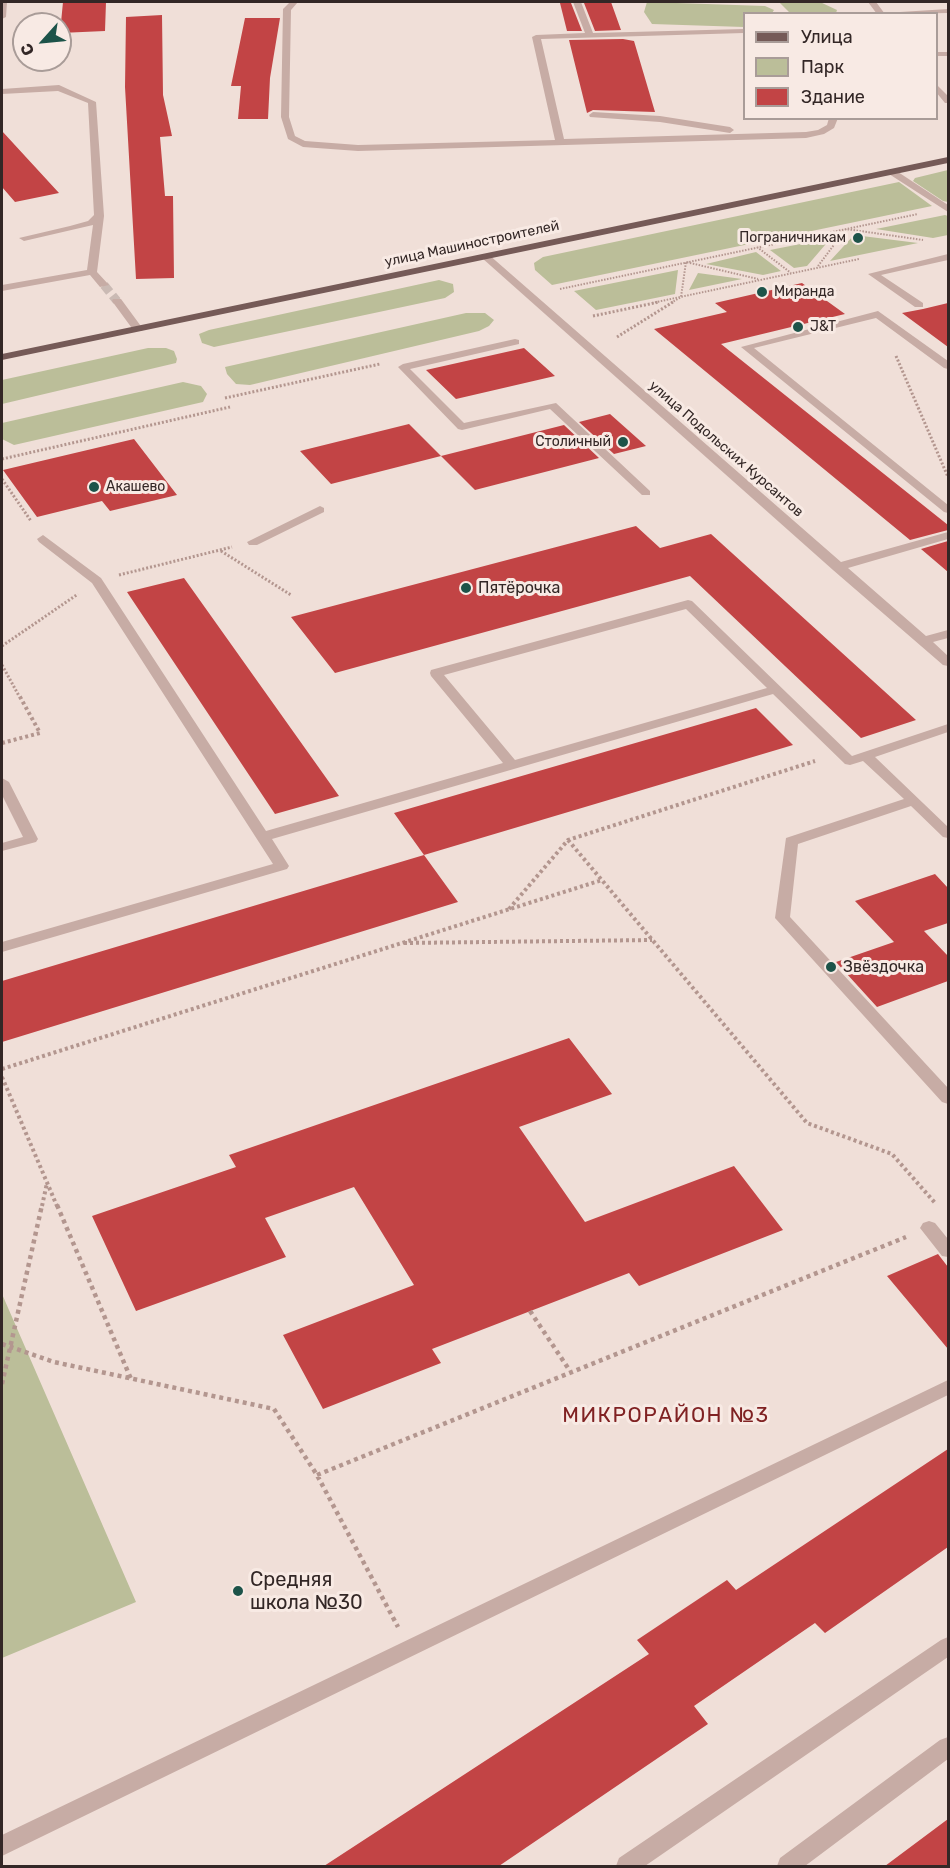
<!DOCTYPE html>
<meta charset="utf-8">
<style>
body{margin:0}
#map{position:relative;width:950px;height:1868px;overflow:hidden;background:#f0dfd8;font-family:Rubik,sans-serif}
canvas{display:block}
.frame{position:absolute;inset:0;border:3px solid #332726;pointer-events:none}
.legend{position:absolute;left:743px;top:12px;width:195px;height:108px;box-sizing:border-box;background:#f8eae4;border:2px solid #a99c98;margin:0;padding:8px 10px;list-style:none;font-size:18px;color:#332726}
.legend li{display:flex;align-items:center;gap:12px;height:30px}
.legend b{width:30px;border:2px solid #a99c98}
.north{position:absolute;left:12px;top:12px;width:60px;height:60px;box-sizing:border-box;background:#f8eae4;border:2px solid #a99c98;border-radius:50%;rotate:243deg;font-size:16px;font-weight:700;line-height:24px;text-align:center;color:#332726}
.north::after{content:'';display:block;margin:auto;width:21px;height:27px;background:#1d5349;clip-path:polygon(50% 0,100% 100%,50% 72%,0 100%)}
</style>
<div id="map">
<canvas width="950" height="1868"></canvas>
<div class="frame"></div>
<ul class="legend">
<li><b style="height:8px;background:#755a57"></b>Улица</li>
<li><b style="height:16px;background:#bbbe99"></b>Парк</li>
<li><b style="height:16px;background:#c24445"></b>Здание</li>
</ul>
<div class="north">С</div>
</div>
<script>
const c = document.querySelector('canvas').getContext('2d');
c.lineJoin = 'round';
function paint(path, color) { c.fillStyle = color; c.fill(path, 'evenodd'); }
const toPath = rows => new Path2D(rows.map(r => 'M' + r).join(''));
function strokePath(path, color, width, dash) { c.strokeStyle = color; c.lineWidth = width; c.lineCap = dash ? 'butt' : 'round'; c.setLineDash(dash || []); c.stroke(path); }
function drawText(font, color, halo, rows, align = 'center') {
  c.font = font + ' Rubik,sans-serif'; c.lineWidth = 6; c.setLineDash([]); c.textBaseline = 'middle'; c.strokeStyle = halo; c.fillStyle = color; for (const [text, x, y, turn = 0] of rows) {
    c.save(); c.translate(x, y); c.rotate((+turn || 0) * Math.PI / 180); c.textAlign = isNaN(turn) ? turn : align; if (halo) c.strokeText(text, 0, 0); c.fillText(text, 0, 0); c.restore();
  }
}
const green = toPath([
 [647,2,765,6,774,10,772,13,744,14,744,27,652,24,644,12],
 [779,2,820,2,837,10,836,13,790,13],
 [948,170,948,202,943,201,913,181,915,178],
 [899,182,932,206,552,285,535,270,534,263,543,257],
 [945,215,948,216,948,235,933,238,876,229],
 [854,235,918,243,830,261],
 [831,238,807,266,794,268,770,250],
 [756,252,781,271,763,275,706,264],
 [678,270,675,294,596,310,574,291],
 [698,273,742,279,689,290],
 [439,280,453,284,454,292,445,298,214,347,202,343,199,334,209,330],
 [466,313,485,313,494,320,489,326,479,331,250,385,236,384,227,374,225,367],
 [148,348,166,348,174,351,177,359,176,363,2,404,2,380],
 [183,382,201,386,207,394,203,402,14,445,2,439,2,423],
 [2,1294,136,1602,2,1658]
]);
const building = toPath([
 [63,2,106,2,105,31,60,33],
 [611,2,621,30,595,31,584,3],
 [560,3,571,3,582,31,567,31],
 [162,15,163,95,172,136,160,137,165,196,173,196,174,278,136,279,125,87,126,17],
 [245,18,280,18,270,78,268,119,238,119,241,86,231,86],
 [623,39,634,41,655,112,593,110,587,113,569,40],
 [2,131,59,193,15,202,2,187],
 [802,283,845,314,721,344,948,525,948,530,910,540,654,329,727,312,715,303],
 [948,303,948,347,902,313,923,309],
 [524,348,555,376,456,399,426,370],
 [610,414,646,446,614,454,579,422],
 [409,424,441,456,331,484,300,451],
 [564,425,599,458,475,490,441,456],
 [134,439,177,495,110,511,102,501,37,517,3,470],
 [636,526,660,548,711,534,916,720,861,738,690,576,335,673,291,617],
 [948,541,948,572,921,549],
 [184,578,339,796,275,814,127,592],
 [756,708,793,745,424,855,394,813],
 [424,855,458,902,2,1042,2,981],
 [935,874,948,888,948,923,924,931,948,956,948,981,877,1007,836,962,894,942,855,901],
 [569,1038,612,1094,519,1127,585,1222,734,1166,783,1230,639,1286,629,1273,432,1349,441,1363,323,1409,283,1335,414,1285,354,1187,265,1218,286,1257,136,1311,92,1216,236,1167,229,1155],
 [938,1254,948,1267,948,1349,887,1276],
 [948,1449,948,1547,825,1633,815,1623,694,1706,708,1724,499,1866,324,1866,649,1654,637,1640,727,1580,736,1590],
 [948,1819,948,1866,885,1866]
]);
const minorTunnel = toPath([
 [104,285,117,301]
]);
const pathFar3 = toPath([
 [757,247,791,273],
 [818,266,846,229,923,240],
 [560,289,918,214],
 [652,303,859,259],
 [671,303,681,297,686,262,758,279]
]);
const pathFar2 = toPath([
 [593,316,659,302],
 [617,337,673,302],
 [896,356,948,477],
 [225,398,380,364],
 [2,459,230,407],
 [2,479,31,521],
 [221,551,291,595],
 [119,575,232,547],
 [2,646,78,594],
 [2,665,19,696]
]);
const pathFar1 = toPath([
 [2,743,40,733,19,695],
 [568,840,807,1123,892,1154,936,1204],
 [509,909,568,840,815,761],
 [404,943,652,940],
 [2,1069,602,880],
 [2,1077,57,1206],
 [42,1206,47,1183]
]);
const path = toPath([
 [57,1205,131,1379],
 [530,1311,570,1371],
 [2,1344,54,1362,274,1409,317,1475,398,1627],
 [2,1384,42,1205],
 [317,1475,906,1237]
]);
const minor = toPath([
 [2,2,7,2,6,17,2,19,2,2],
 [290,2,298,2,291,10,289,117,295,136,305,141,358,145,555,140,532,37,536,35,585,33,573,2,581,2,593,33,744,29,744,33,541,39,564,139,806,132,818,130,827,125,829,118,838,118,834,128,824,134,806,138,358,151,303,147,288,139,281,117,283,9,290,2],
 [868,2,876,2,885,14,877,14,868,2],
 [948,9,948,13,896,14,900,12,948,9],
 [936,52,948,52,948,56,936,56,936,52],
 [936,84,948,96,948,103,945,103,936,92,936,84],
 [59,85,96,102,104,216,97,272,109,285,100,287,90,275,2,291,2,285,87,270,93,225,24,241,19,238,70,226,88,221,94,215,88,103,58,91,2,94,2,89,59,85],
 [593,112,660,116,730,127,734,130,730,133,660,122,590,117,589,115,593,112],
 [889,170,895,170,948,205,948,212,889,174,889,170],
 [482,254,488,254,841,562,948,532,948,539,848,568,926,636,948,630,948,638,933,642,948,656,948,666,943,665,833,570,482,258,482,254],
 [948,254,948,260,881,275,923,303,923,307,915,307,868,274,948,254],
 [113,299,121,299,143,329,142,331,134,331,112,301,113,299],
 [878,311,948,361,948,369,944,368,876,318,754,348,948,505,948,513,944,512,741,347,878,311],
 [515,339,519,340,519,344,410,369,464,423,556,403,650,491,650,495,642,495,550,409,462,430,458,429,398,367,403,364,515,339],
 [320,506,324,508,324,512,257,545,249,545,247,542,320,506],
 [43,535,101,578,266,831,503,763,431,676,430,673,431,670,688,600,692,601,852,756,948,724,948,732,875,757,948,827,948,838,943,837,911,806,798,844,790,917,948,1088,948,1104,942,1102,775,918,786,838,904,799,863,761,850,765,845,764,773,694,272,839,289,866,287,869,2,952,2,942,273,864,92,583,39,542,37,539,43,535],
 [686,609,767,688,515,760,444,675,686,609],
 [2,778,9,782,38,839,36,842,2,851,2,843,23,837,2,795,2,778],
 [929,1221,935,1223,948,1239,948,1257,942,1256,920,1228,923,1223,929,1221],
 [948,1380,948,1395,2,1856,2,1835,948,1380],
 [948,1637,948,1657,645,1866,616,1866,619,1858,941,1640,948,1637],
 [948,1737,948,1759,805,1866,777,1866,780,1858,940,1740,948,1737]
]);
const major = toPath([
 [948,157,948,163,2,360,2,354,948,157]
]);
const markers = [
 [858,238,6,"#1d5349"],
 [762,292,6,"#1d5349"],
 [798,327,6,"#1d5349"],
 [623,442,6,"#1d5349"],
 [94,487,6,"#1d5349"],
 [466,588,6,"#1d5349"],
 [831,967,6,"#1d5349"],
 [238,1591,6,"#1d5349"]
];
const farPoinames = [
 ["Пограничникам",846,238,"right"],
 ["Миранда",774,292],
 ["J&T",810,327],
 ["Столичный",611,442,"right"],
 ["Акашево",106,487]
];
const farStreetnames = [
 ["улица Машиностроителей",472,244,-12],
 ["улица Подольских Курсантов",726,449,41]
];
const poiNames = [
 ["Пятёрочка",478,588],
 ["Звёздочка",843,967]
];
const nearPoinames = [
 ["Средняя",250,1580],
 ["школа №30",250,1603]
];
const nearNeighbourhoodnames = [
 ["МИКРОРАЙОН №3",666,1416]
];
paint(green, '#bbbe99');
paint(building, '#c24445');
strokePath(minorTunnel, '#cabab4', 9, [9, 4.5]);
strokePath(pathFar3, '#b3968f', 2, [1.5, 1.5]);
strokePath(pathFar2, '#b3968f', 3, [2, 2]);
strokePath(pathFar1, '#b3968f', 4, [3, 3]);
strokePath(path, '#b3968f', 4.5, [4, 4]);
paint(minor, '#c7aca5');
paint(major, '#755a57');
for (const [x, y, r, color] of markers) { const dot = new Path2D(); dot.arc(x, y, r, 0, 2 * Math.PI); c.fillStyle = color; c.fill(dot); strokePath(dot, '#f8eae4', 2); }
drawText('14px', '#332726', '#f8eae4', farPoinames, 'left');
drawText('14px', '#332726', '#f8eae4', farStreetnames);
drawText('16px', '#332726', '#f8eae4', poiNames, 'left');
drawText('20px', '#332726', '#f8eae4', nearPoinames, 'left');
c.letterSpacing = '1.5px';
drawText('21px', '#802223', '#f8eae4', nearNeighbourhoodnames);
c.letterSpacing = '0px';
</script>
